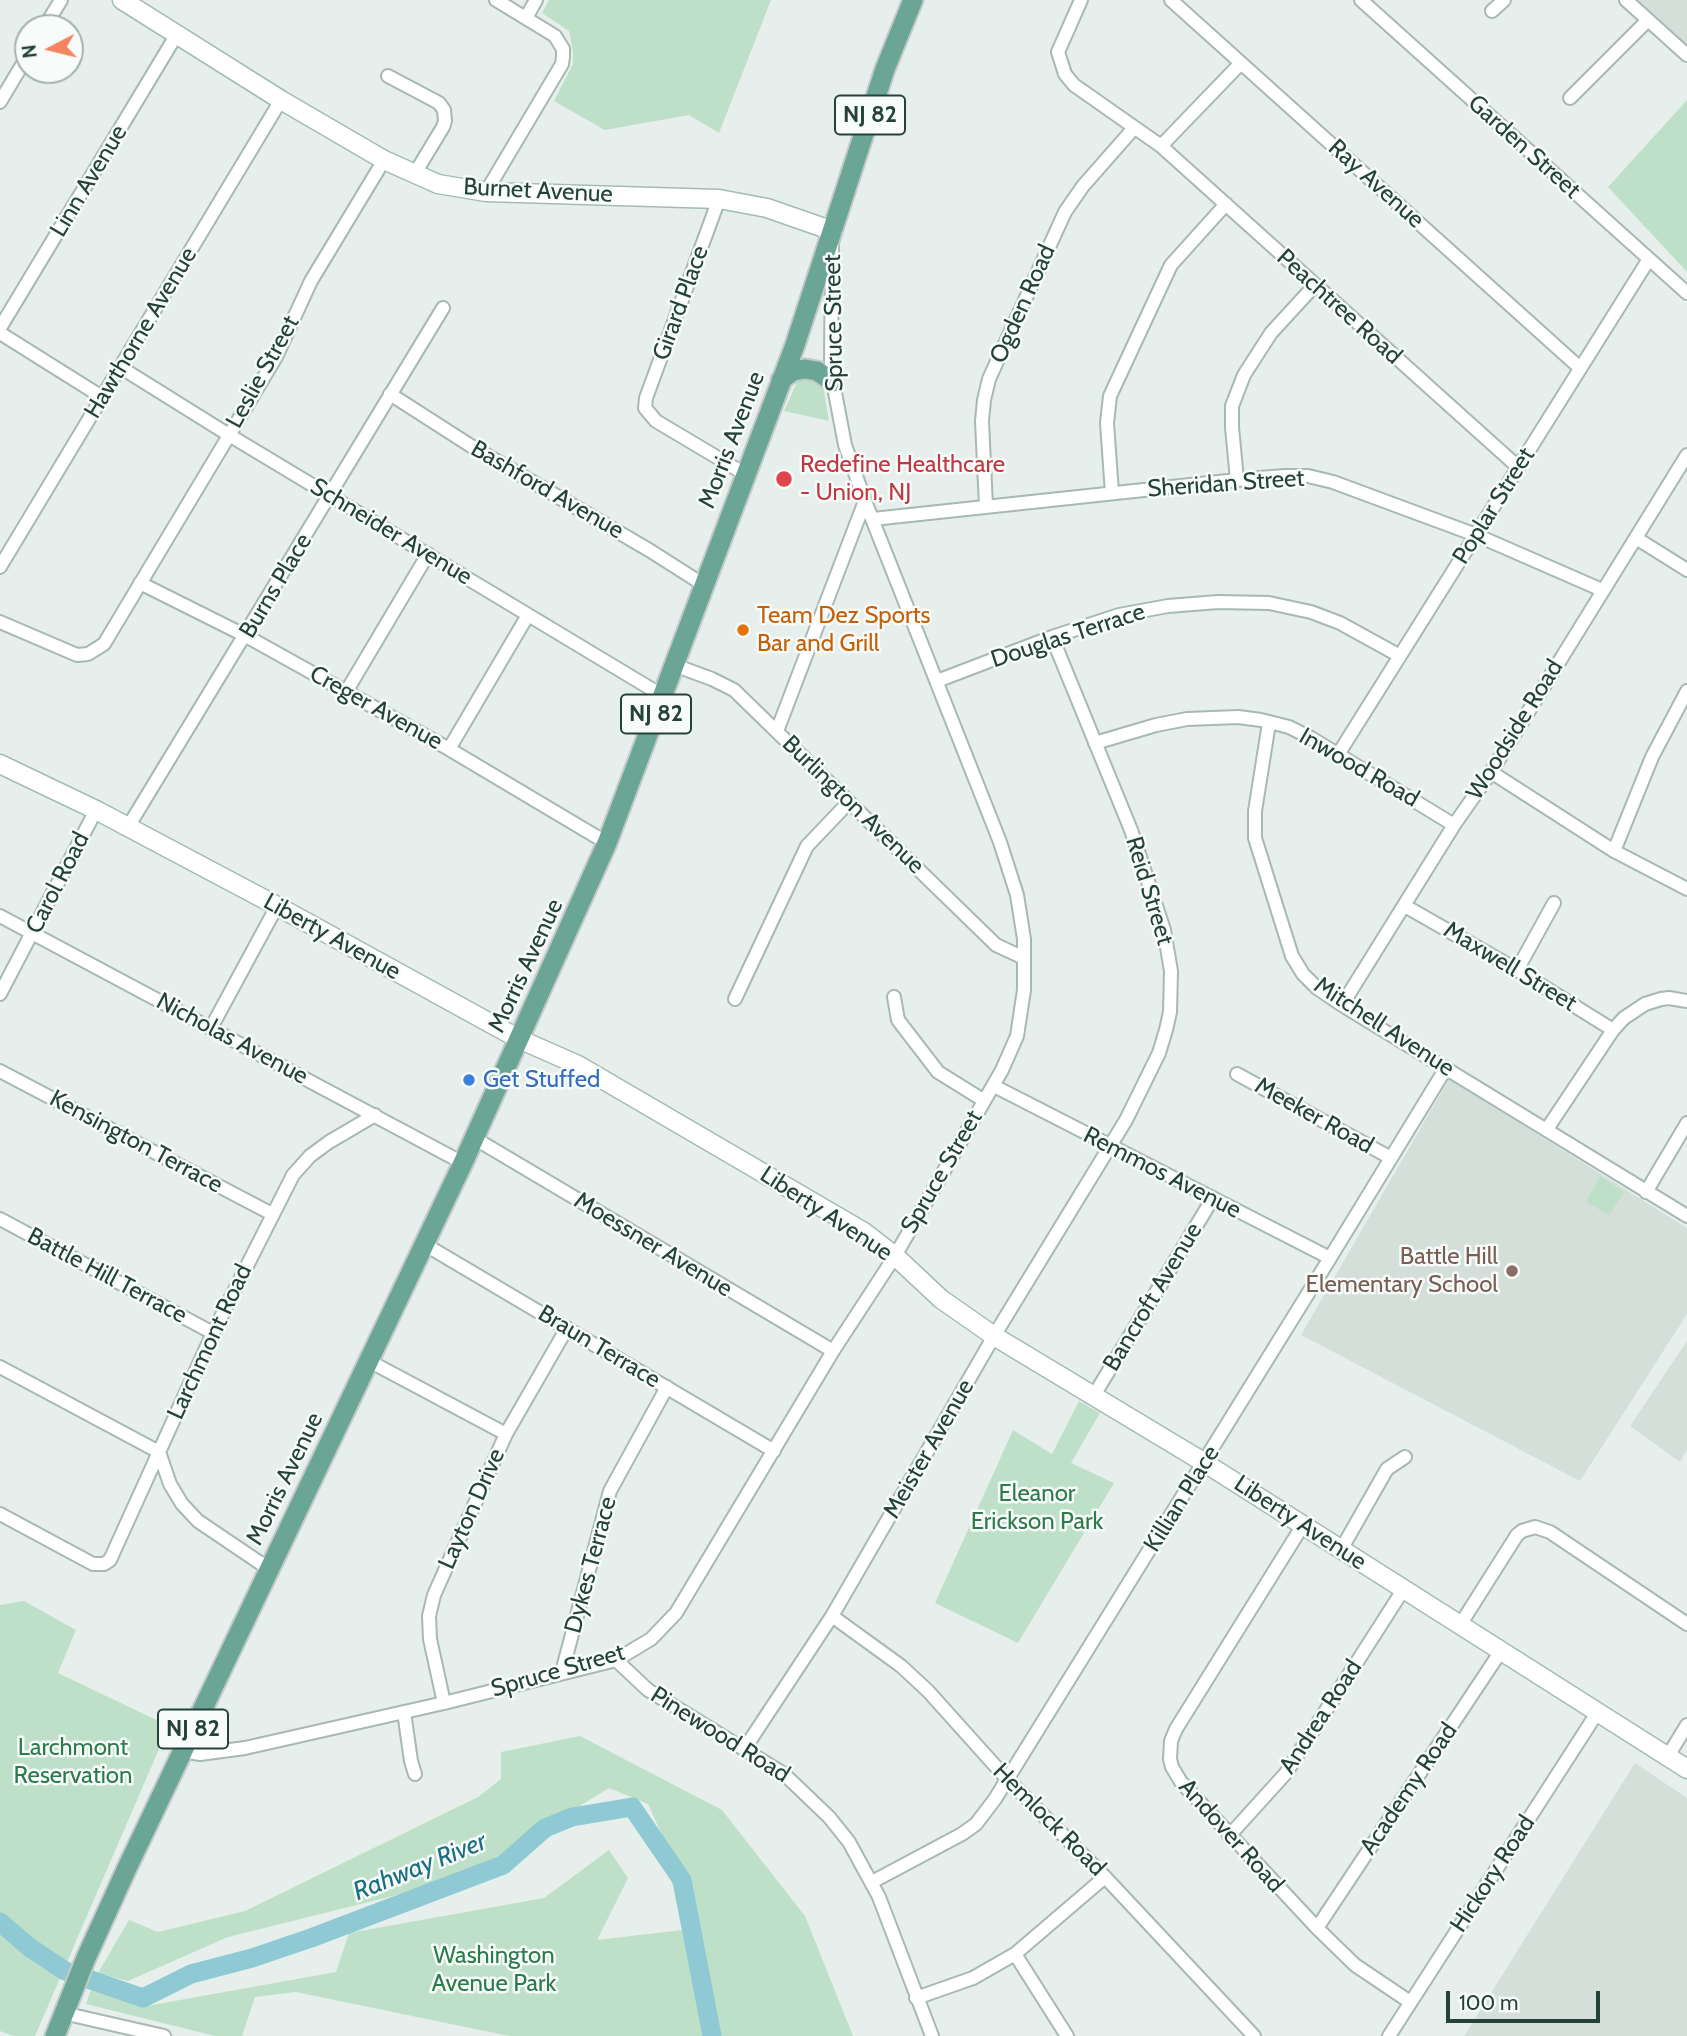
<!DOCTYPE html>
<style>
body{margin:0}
#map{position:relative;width:1687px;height:2036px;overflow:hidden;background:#e6efeb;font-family:Cabin,sans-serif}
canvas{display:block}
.north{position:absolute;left:14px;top:14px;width:70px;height:70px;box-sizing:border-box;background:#f7fbf9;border:2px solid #a3b1ad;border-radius:50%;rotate:263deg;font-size:19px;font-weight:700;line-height:28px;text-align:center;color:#24423a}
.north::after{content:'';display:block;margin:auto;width:24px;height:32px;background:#f4845f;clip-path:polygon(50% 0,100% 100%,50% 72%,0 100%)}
.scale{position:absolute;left:1446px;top:1991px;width:154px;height:32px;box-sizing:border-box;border:4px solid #24423a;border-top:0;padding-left:9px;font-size:21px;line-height:24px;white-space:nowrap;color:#24423a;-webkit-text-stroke:5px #f7fbf9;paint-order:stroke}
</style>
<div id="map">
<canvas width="1687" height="2036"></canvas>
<div class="north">N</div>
<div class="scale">100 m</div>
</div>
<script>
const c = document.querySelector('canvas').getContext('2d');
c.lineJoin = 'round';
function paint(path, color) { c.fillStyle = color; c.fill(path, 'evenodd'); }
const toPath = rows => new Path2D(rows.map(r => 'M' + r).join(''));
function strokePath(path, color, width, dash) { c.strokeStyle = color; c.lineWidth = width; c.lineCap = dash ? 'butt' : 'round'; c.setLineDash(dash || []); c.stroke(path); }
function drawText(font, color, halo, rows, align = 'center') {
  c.font = font + ' Cabin,sans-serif'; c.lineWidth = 5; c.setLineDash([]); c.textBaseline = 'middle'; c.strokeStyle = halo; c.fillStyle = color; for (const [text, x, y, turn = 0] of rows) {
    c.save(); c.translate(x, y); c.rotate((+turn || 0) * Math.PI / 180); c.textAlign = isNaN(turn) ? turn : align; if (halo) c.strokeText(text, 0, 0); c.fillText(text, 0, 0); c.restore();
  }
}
const built = toPath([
 [1626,0,1687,0,1687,55],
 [1449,1079,1687,1228,1687,1314,1580,1481,1301,1335],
 [1687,1341,1687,1450,1680,1462,1630,1426],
 [1635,1763,1687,1798,1687,2036,1464,2036]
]);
const green = toPath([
 [549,0,771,0,719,133,689,115,605,130,554,101,573,64,573,52,569,31,542,13],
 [1687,100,1687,272,1608,187],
 [815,375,823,386,829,421,784,411,799,378],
 [1600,1176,1624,1192,1609,1215,1586,1202],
 [1079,1401,1100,1413,1071,1463,1114,1483,1018,1643,935,1603,1013,1430,1052,1454],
 [24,1601,76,1630,58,1673,169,1726,35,2036,13,2036,0,2031,0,1605],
 [580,1736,722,1810,805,1916,853,2036,509,2036,296,1992,255,1997,242,2036,215,2036,86,2004,91,1990,141,2007,336,1972,349,1933,544,1898,609,1850,628,1878,597,1940,682,1930,662,1835,648,1804,609,1788,461,1879,228,1937,128,1981,98,1973,129,1920,158,1932,245,1911,478,1797,501,1779,501,1752]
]);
const river = toPath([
 [0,1922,29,1947,65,1971,143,1998,191,1974,252,1958,311,1938,503,1865,545,1828,572,1817,632,1807,682,1880,712,2036]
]);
const street = toPath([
 [1081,0,1058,52,1065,74,1074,85,1161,146,1518,467],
 [1171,0,1580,368],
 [1361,0,1687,293],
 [1626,0,1687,55],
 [1492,11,1504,0],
 [526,18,536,0],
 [44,28,61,0],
 [388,76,439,103,444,110,445,121,443,127,414,175],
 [1570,98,1648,20],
 [0,102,28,55],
 [1161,146,1241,63],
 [486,192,562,64,563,57,563,49,555,36,496,0],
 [719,199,646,398,645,408,656,421,745,474],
 [0,328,177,34],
 [0,333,102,397],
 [120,367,229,435,663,696],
 [390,394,471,446,649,550,704,585],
 [1237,480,1232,427,1232,406,1244,375,1271,333,1315,285],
 [1112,493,1107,423,1110,396,1171,265,1226,204],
 [986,506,982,421,984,400,989,379,1065,212,1083,186,1134,128],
 [873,519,1237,480,1284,476,1308,476,1333,482,1476,535,1602,590],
 [1636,538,1687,570],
 [0,567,281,100],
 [140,583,246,636,449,749,607,843],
 [0,622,77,655,88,654,104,644,276,357,311,281,384,160],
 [674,665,712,679,734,690,996,945,1024,958],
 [937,681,1052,637,1119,615,1168,606,1218,602,1269,603,1311,612,1340,623,1400,656],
 [346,692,428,554],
 [1269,723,1255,811,1255,838,1292,956,1303,974,1317,988,1342,1005,1687,1216],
 [777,731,865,501],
 [1095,743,1156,725,1187,719,1238,717,1261,720,1289,727,1311,738,1454,825],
 [449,749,528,615],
 [1339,753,1649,259],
 [1491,772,1614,851,1687,889],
 [128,827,443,308],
 [1614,851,1652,757,1687,691],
 [1405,906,1517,970,1613,1030],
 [0,916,463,1163],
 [1517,970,1554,903],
 [0,994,96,810],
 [894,997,898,1020,938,1072,983,1100],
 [735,999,807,846,849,802],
 [1342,1005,1454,825,1491,772,1687,455],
 [211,1028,277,906],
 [0,1071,272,1214],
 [1237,1074,1391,1158],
 [994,1086,1330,1258],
 [1547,1129,1613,1030,1624,1018,1645,1004,1661,999,1669,998,1687,1001],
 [474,1138,833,1351],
 [1646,1192,1687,1123],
 [0,1219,213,1333],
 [424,1244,774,1451],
 [369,1361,506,1434],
 [0,1367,159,1452],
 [1093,1397,1213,1198],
 [159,1452,170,1484,182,1504,198,1521,269,1569],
 [0,1514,93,1564,104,1564,110,1560,213,1333,293,1175,310,1156,329,1142,375,1115],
 [1303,1525,1176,1729,1171,1741,1170,1759,1172,1767,1181,1782,1317,1928,1355,1965,1410,2002],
 [1342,1548,1387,1469,1405,1457],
 [832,1616,901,1666,928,1691,1007,1779,1105,1877,1254,2036],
 [1460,1625,1517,1535,1522,1531,1535,1527,1550,1532,1687,1624],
 [616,1660,648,1690,784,1774,829,1817,849,1842,879,1897,932,2036],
 [562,1672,610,1491,667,1387],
 [444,1703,430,1639,429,1616,434,1595,506,1434,567,1328],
 [404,1712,411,1761,415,1774],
 [745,1748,832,1616,994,1336,1126,1120,1159,1053,1166,1030,1170,1012,1171,971,1164,930,1131,830,1052,637],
 [182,1751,200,1754,245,1748,444,1703,616,1660,651,1639,676,1613,833,1351,895,1256,1002,1070,1017,1036,1024,990,1024,939,1017,895,1000,842,865,501,845,445,833,382,831,363,832,245],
 [1668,1756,1687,1725],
 [1229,1836,1286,1773,1403,1590],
 [872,1882,962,1834,976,1824,995,1799,1330,1258,1446,1068],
 [1317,1928,1501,1651],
 [1015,1954,1067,2036],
 [916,1998,973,1978,1015,1954,1105,1877],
 [63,2013,164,2036],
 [1389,2036,1597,1713]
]);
const secondary = toPath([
 [122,0,281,100,384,160,438,184,486,192,719,199,767,208,833,231],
 [0,764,96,810,277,906,519,1039,578,1065,864,1232,895,1256,941,1299,994,1336,1205,1463,1687,1769]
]);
const primary = toPath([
 [781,380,793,371,805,369,817,371,833,382],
 [55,2036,86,1958,127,1868,463,1163,607,843,795,345,885,69,913,0]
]);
const markers = [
 [784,479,9,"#e0444e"],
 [743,630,7,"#e8710a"],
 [469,1080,7,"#3f7fe0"],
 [1512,1271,7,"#8d6e63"]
];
const shields = [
 [870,115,70],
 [656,714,70],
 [193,1729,70]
];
const shieldNames = [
 ["NJ 82",870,115],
 ["NJ 82",656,714],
 ["NJ 82",193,1729]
];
const streetNames = [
 ["Garden Street",1524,147,42],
 ["Linn Avenue",89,181,-59],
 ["Ray Avenue",1376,184,42],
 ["Burnet Avenue",538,191,3],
 ["Girard Place",681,303,-70],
 ["Ogden Road",1023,304,-66],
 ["Peachtree Road",1339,307,42],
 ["Spruce Street",834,323,-91],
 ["Hawthorne Avenue",141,333,-59],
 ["Leslie Street",263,372,-61],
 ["Morris Avenue",732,440,-69],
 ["Sheridan Street",1226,484,-4],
 ["Bashford Avenue",547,490,30],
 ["Poplar Street",1494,506,-58],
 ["Schneider Avenue",391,532,31],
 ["Burns Place",276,586,-59],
 ["Douglas Terrace",1068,636,-18],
 ["Creger Avenue",376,708,29],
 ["Woodside Road",1515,730,-58],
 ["Inwood Road",1359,768,30],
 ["Burlington Avenue",853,805,44],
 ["Carol Road",58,883,-63],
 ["Reid Street",1149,891,73],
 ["Liberty Avenue",332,937,29],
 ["Morris Avenue",526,966,-65],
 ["Maxwell Street",1510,967,31],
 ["Mitchell Avenue",1384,1027,33],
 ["Nicholas Avenue",232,1039,28],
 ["Meeker Road",1314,1116,29],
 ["Kensington Terrace",136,1142,28],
 ["Spruce Street",942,1172,-60],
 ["Remmos Avenue",1162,1173,27],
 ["Liberty Avenue",826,1214,33],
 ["Moessner Avenue",653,1245,31],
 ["Battle Hill Terrace",107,1276,28],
 ["Bancroft Avenue",1153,1297,-59],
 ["Larchmont Road",210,1342,-65],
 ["Braun Terrace",599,1347,31],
 ["Meister Avenue",929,1449,-60],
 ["Morris Avenue",285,1479,-64],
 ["Killian Place",1182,1499,-58],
 ["Layton Drive",472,1509,-66],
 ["Liberty Avenue",1300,1523,33],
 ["Dykes Terrace",591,1565,-75],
 ["Spruce Street",558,1671,-16],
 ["Andrea Road",1321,1717,-57],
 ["Pinewood Road",720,1735,32],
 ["Academy Road",1409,1789,-56],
 ["Hemlock Road",1049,1820,45],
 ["Andover Road",1231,1836,48],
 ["Hickory Road",1493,1874,-57]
];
const healthNames = [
 ["Redefine Healthcare",800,465],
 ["- Union, NJ",800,493]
];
const foodNames = [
 ["Team Dez Sports",757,616],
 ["Bar and Grill",757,644]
];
const shopNames = [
 ["Get Stuffed",483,1080]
];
const educationNames = [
 ["Battle Hill",1498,1257],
 ["Elementary School",1498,1285]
];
const parkNames = [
 ["Eleanor",1037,1494],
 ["Erickson Park",1037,1522],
 ["Larchmont",73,1748],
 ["Reservation",73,1776],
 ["Washington",494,1956],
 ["Avenue Park",494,1984]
];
const waterNames = [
 ["Rahway River",420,1867,-22]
];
paint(built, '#d4dfda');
paint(green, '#bfe0c8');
strokePath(river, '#8ec9d4', 19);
strokePath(street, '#a8b8b2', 16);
strokePath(secondary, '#a4bbb3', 21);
strokePath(primary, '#c2cac8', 23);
strokePath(street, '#fff', 12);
strokePath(secondary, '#fff', 18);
strokePath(primary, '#6aa596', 19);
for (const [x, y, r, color] of markers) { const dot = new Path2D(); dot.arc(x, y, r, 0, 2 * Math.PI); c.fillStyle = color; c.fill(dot); strokePath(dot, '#f7fbf9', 2.5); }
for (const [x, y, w] of shields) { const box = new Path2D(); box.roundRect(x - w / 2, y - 19.5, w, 39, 5); c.fillStyle = '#f7fbf9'; c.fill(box); strokePath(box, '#24423a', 2); }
drawText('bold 23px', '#24423a', null, shieldNames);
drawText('24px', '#24423a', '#f7fbf9', streetNames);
drawText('24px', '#be3a42', '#f7fbf9', healthNames, 'left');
drawText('24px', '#c56008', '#f7fbf9', foodNames, 'left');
drawText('24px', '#366cbe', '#f7fbf9', shopNames, 'left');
drawText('24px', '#785e54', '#f7fbf9', educationNames, 'right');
drawText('24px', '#2d7a4b', '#f7fbf9', parkNames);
drawText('italic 26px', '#1c6f80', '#f7fbf9', waterNames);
</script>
